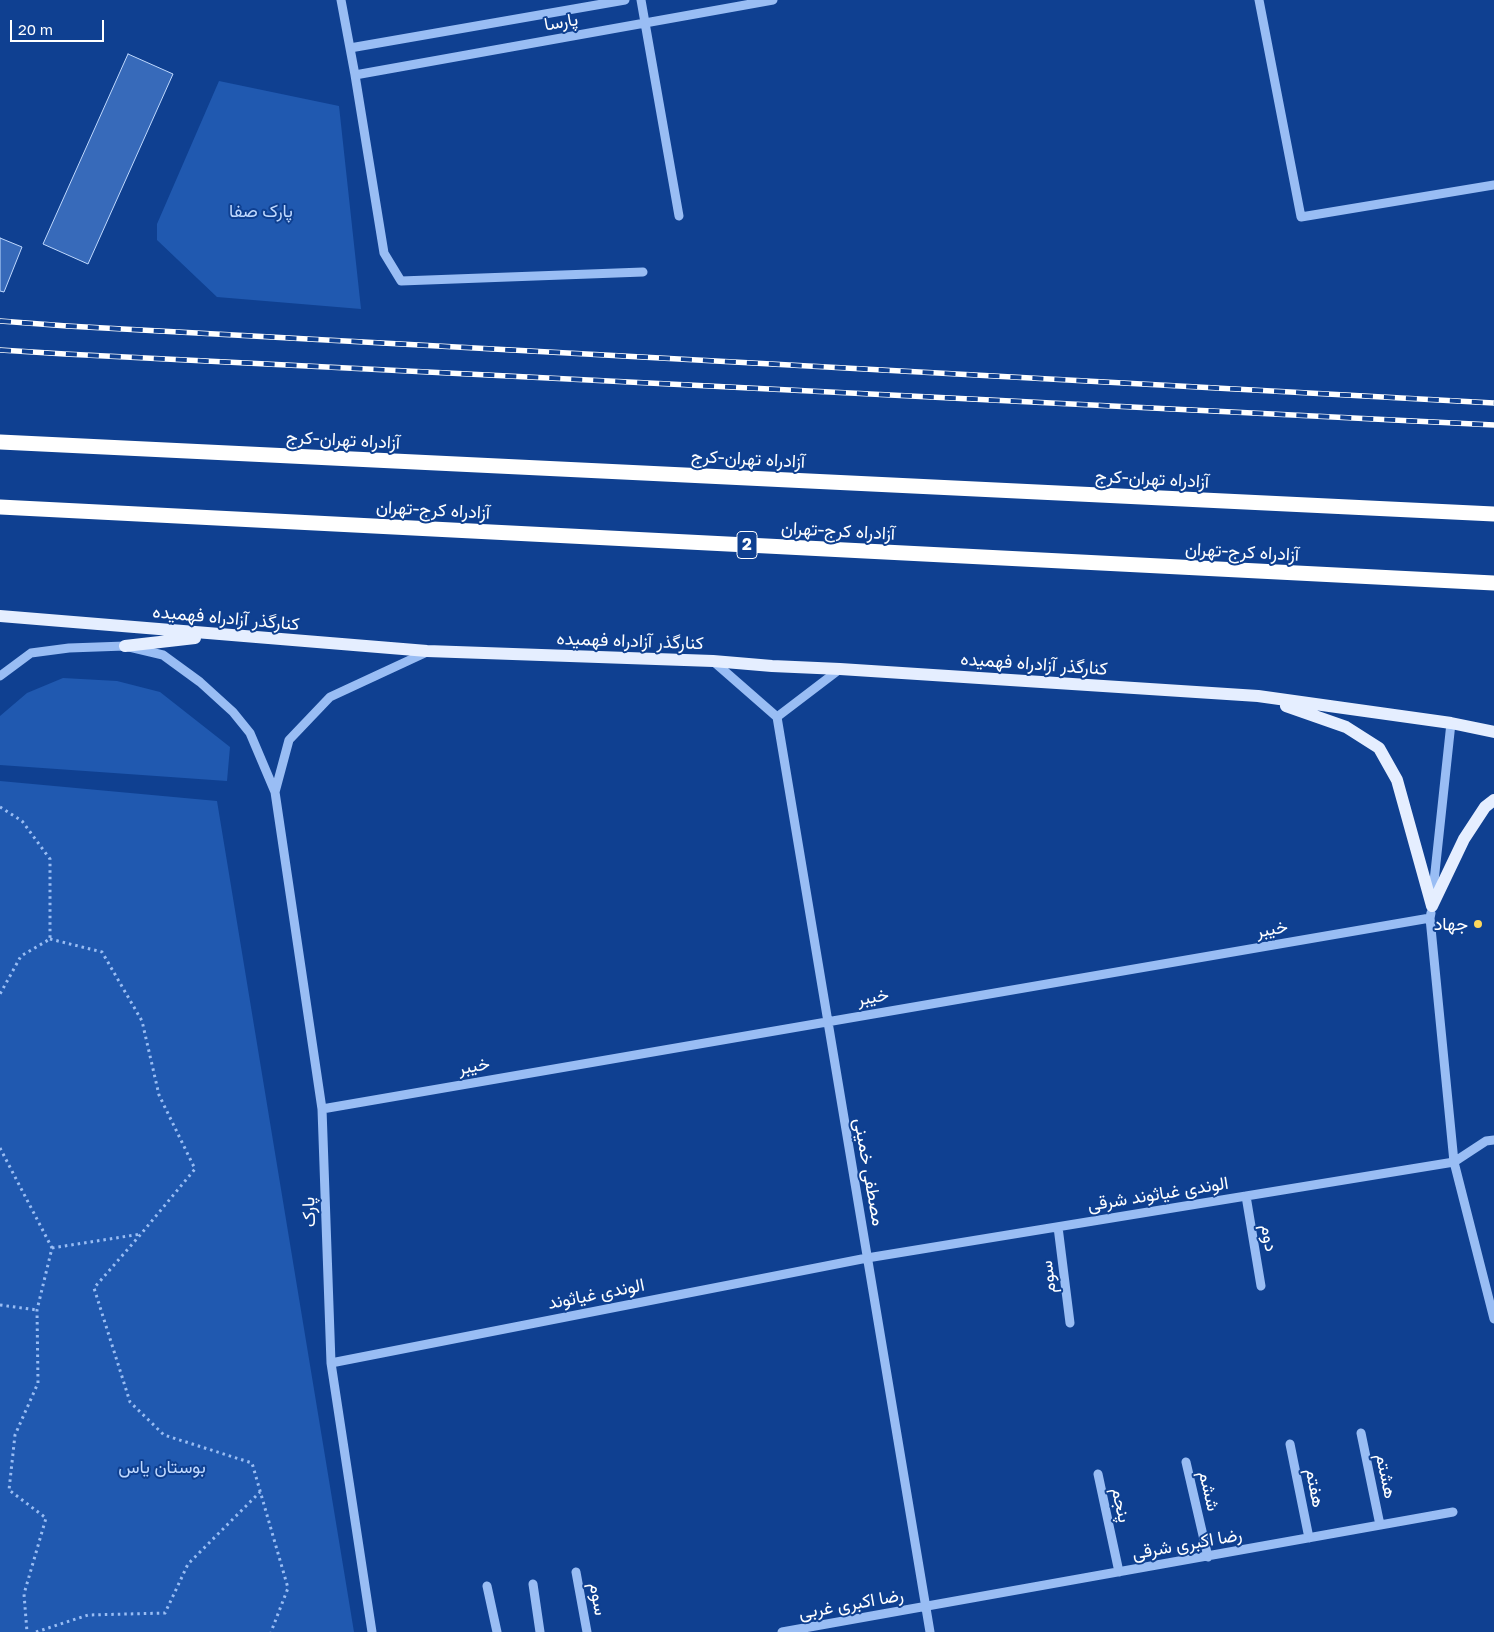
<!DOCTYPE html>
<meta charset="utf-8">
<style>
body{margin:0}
#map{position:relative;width:1494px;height:1632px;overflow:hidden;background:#0f4091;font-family:"Golos Text",sans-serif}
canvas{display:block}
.scale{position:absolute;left:10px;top:20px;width:94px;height:22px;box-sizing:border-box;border:2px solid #fff;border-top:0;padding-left:6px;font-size:15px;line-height:18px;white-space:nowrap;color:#fff;-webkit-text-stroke:4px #0f4091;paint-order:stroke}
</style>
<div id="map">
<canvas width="1494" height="1632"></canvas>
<div class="scale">20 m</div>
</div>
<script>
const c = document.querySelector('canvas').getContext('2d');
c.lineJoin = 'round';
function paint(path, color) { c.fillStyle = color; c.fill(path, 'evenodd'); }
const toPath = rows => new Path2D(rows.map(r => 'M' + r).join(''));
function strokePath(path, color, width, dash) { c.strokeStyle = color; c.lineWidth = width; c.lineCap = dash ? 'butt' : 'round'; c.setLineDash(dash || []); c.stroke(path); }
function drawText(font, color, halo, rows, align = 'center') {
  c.font = font + ' "Golos Text",Vazirmatn,sans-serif'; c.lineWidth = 4; c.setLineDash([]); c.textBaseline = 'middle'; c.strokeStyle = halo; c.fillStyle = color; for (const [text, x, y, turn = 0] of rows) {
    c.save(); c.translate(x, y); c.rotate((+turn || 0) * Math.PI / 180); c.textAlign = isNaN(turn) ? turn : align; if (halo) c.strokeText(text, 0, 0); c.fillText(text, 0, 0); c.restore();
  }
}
const green = toPath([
 [219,81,339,106,361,309,217,297,157,240,157,224],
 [63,678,117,681,160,692,230,747,227,781,0,765,0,716,27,693],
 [0,781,217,801,354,1632,0,1632]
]);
const building = toPath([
 [128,54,173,74,88,264,43,244,128,54],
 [0,238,22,247,4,292,0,291,0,238]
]);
const path = toPath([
 [0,807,22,821,50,859,50,939,21,956,0,994],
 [50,939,102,952,142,1021,159,1095,195,1169,141,1234,94,1288,130,1402,164,1435,252,1463,288,1588,271,1632],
 [0,1148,52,1248,37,1310,38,1383,15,1435,9,1490,46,1518,24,1594,27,1632],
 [52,1248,141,1234],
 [0,1305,37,1310],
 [36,1632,88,1615,165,1613,188,1564,260,1492]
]);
const minor = toPath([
 [341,0,355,75,384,253,401,281,643,272],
 [641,0,679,216],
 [1259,0,1301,217,1494,185],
 [350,48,625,0],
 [355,75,773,0],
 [713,661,777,717],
 [0,676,31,653,69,648,125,646,163,655,200,682,233,712,250,733,275,792,322,1109,331,1363,372,1632],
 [777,717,930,1632],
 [777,717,840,669],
 [275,792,289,740,330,697,427,652],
 [1432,900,1451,723],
 [1431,913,1430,918,1454,1162,1494,1319],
 [322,1109,1430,918],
 [1246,1196,1261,1286],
 [1058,1227,1070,1323],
 [331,1363,867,1258,1454,1162,1486,1141,1494,1140],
 [1361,1433,1380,1525],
 [1290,1444,1309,1538],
 [1186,1462,1208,1557],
 [1098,1474,1119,1572],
 [576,1572,587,1632],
 [533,1584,540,1632],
 [487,1586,497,1632],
 [782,1632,1453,1512]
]);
const major = toPath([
 [0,616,427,651,713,661,772,666,840,669,1258,696,1451,723,1494,732],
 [125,646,195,638],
 [1286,706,1346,727,1379,748,1397,780,1432,906],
 [1432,906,1464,839,1485,807,1494,800]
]);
const highway = toPath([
 [0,442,1494,514],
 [0,507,1494,583]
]);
const rail = toPath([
 [0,321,67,326,1494,403],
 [0,350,65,354,1494,425]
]);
const markers = [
 [1478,924,5,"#ffd85b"]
];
const shields = [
 [747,545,20]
];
const shieldNames = [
 ["2",747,545]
];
const streetNames = [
 ["پارسا",561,22,-10],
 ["آزادراه تهران-کرج",343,440,3],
 ["آزادراه تهران-کرج",748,459,3],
 ["آزادراه تهران-کرج",1152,479,3],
 ["آزادراه کرج-تهران",433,510,3],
 ["آزادراه کرج-تهران",838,531,3],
 ["آزادراه کرج-تهران",1242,552,3],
 ["کنارگذر آزادراه فهمیده",226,618,5],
 ["کنارگذر آزادراه فهمیده",630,641,2],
 ["کنارگذر آزادراه فهمیده",1034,664,4],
 ["خیبر",1272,929,-10],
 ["خیبر",873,997,-10],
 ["خیبر",474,1066,-10],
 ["مصطفی خمینی",869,1172,80],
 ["الوندی غیاثوند شرقی",1158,1194,-9],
 ["پارک",309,1212,-92],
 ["دوم",1269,1238,80],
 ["سوم",1048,1277,-97],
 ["الوندی غیاثوند",596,1294,-11],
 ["هشتم",1386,1476,78],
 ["هفتم",1315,1488,79],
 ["ششم",1209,1491,77],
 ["پنجم",1121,1505,78],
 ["رضا اکبری شرقی",1187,1544,-10],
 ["سوم",598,1599,80],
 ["رضا اکبری غربی",851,1604,-10]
];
const parkNames = [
 ["پارک صفا",261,211],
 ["بوستان یاس",162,1467]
];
const poiNames = [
 ["جهاد",1468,924]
];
paint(green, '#2059b0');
paint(building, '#376aba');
strokePath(building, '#c0d9fe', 1);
strokePath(path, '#99bdf4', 3, [2.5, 4]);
strokePath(minor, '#99bdf4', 9);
strokePath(major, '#e5eeff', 12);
strokePath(highway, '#fff', 15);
strokePath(rail, '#fff', 5.5);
strokePath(rail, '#0f4091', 4, [11]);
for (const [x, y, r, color] of markers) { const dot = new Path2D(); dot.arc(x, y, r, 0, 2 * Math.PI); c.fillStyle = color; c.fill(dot); strokePath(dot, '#0f4091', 2); }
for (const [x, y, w] of shields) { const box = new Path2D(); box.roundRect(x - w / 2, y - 13.5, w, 27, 4); c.fillStyle = '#0f4091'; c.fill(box); strokePath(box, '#fff', 1); }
drawText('bold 16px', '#fff', null, shieldNames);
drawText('18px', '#fff', '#0f4091', streetNames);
drawText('18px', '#c0d9fe', '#0f4091', parkNames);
drawText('18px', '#fff', '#0f4091', poiNames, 'right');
</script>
